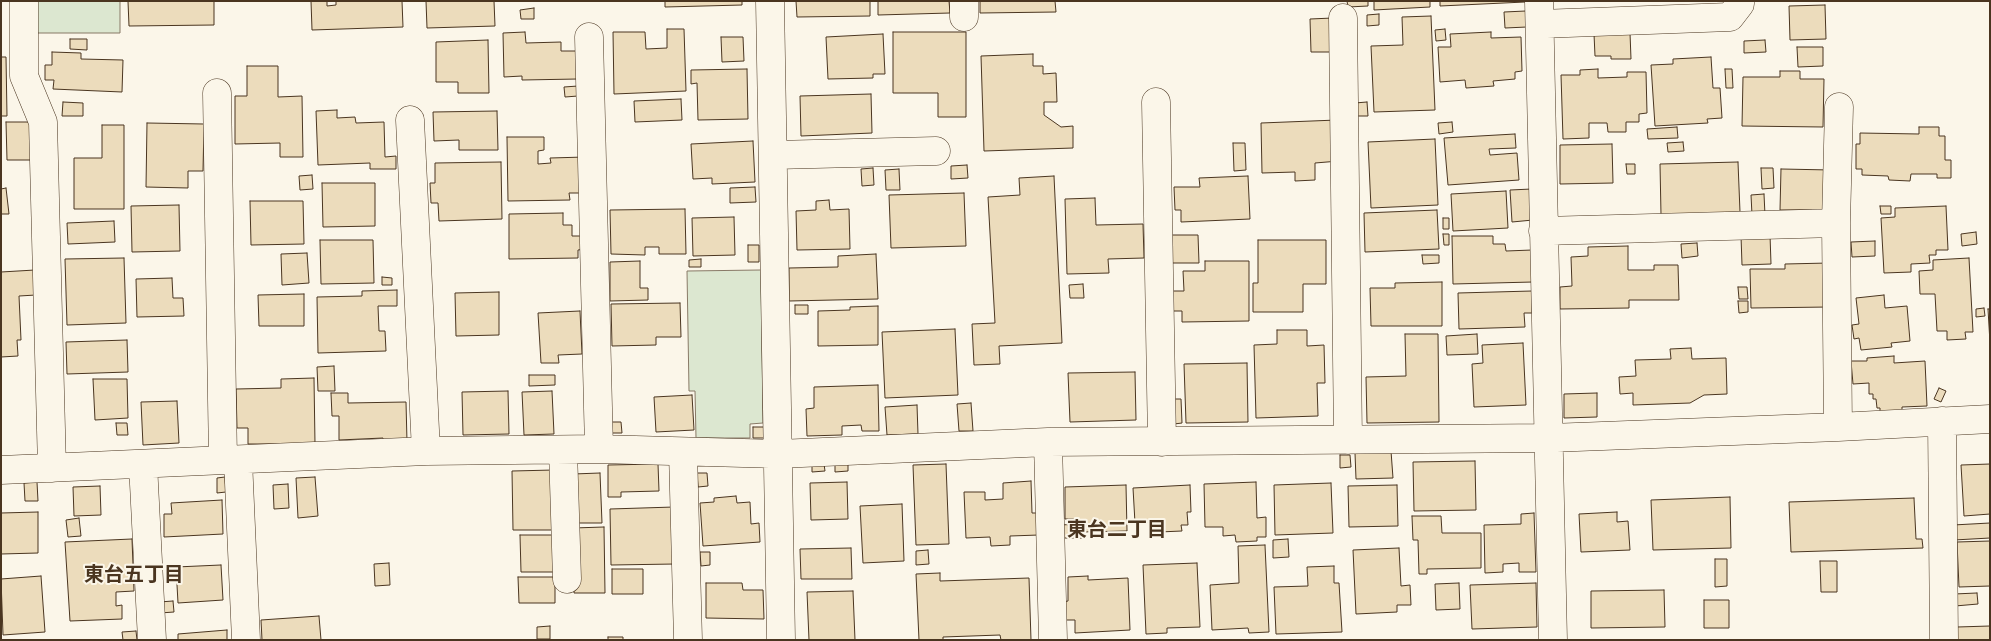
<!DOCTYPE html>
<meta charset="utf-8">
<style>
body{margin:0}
#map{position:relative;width:1991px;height:641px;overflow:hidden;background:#fbf6e9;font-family:"Exo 2",sans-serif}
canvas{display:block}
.frame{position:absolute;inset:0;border:2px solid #4a3520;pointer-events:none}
</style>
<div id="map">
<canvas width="1991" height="641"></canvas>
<div class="frame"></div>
</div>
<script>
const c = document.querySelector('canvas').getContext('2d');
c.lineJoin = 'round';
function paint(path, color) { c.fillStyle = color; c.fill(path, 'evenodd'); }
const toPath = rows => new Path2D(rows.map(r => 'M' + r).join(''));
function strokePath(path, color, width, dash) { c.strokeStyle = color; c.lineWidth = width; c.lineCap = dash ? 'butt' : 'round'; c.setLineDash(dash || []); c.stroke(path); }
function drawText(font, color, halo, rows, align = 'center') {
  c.font = font + ' "Exo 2","Noto Sans JP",sans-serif'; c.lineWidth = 4; c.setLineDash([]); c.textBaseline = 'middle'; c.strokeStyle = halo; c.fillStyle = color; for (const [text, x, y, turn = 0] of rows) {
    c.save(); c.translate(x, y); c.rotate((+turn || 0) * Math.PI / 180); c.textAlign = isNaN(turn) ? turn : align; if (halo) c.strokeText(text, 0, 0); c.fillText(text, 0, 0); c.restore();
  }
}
const green = toPath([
 [31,1,120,1,120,33,31,33,31,1],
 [761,270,763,423,750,424,750,438,696,438,695,391,689,391,687,271,761,270]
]);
const building = toPath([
 [128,1,214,1,214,25,129,26,128,1],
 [311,1,327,1,327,6,336,5,336,1,402,1,403,27,312,30,311,1],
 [426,1,494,1,495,26,427,28,426,1],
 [665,1,742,1,742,5,665,7,665,1],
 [796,1,870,1,870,16,797,17,796,1],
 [878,1,949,1,950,13,878,15,878,1],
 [980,1,1055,1,1056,12,980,13,980,1],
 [1347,1,1368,1,1368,6,1348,7,1347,1],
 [1374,1,1430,1,1430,7,1374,10,1374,1],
 [1440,1,1525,1,1525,2,1440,6,1440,1],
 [1825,5,1826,39,1790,40,1789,6,1825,5],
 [534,8,534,19,521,19,520,10,534,8],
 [1526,11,1527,27,1505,28,1504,12,1526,11],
 [1379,14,1379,25,1367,26,1367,15,1379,14],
 [1431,16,1435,110,1374,112,1371,46,1403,45,1402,17,1431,16],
 [1333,18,1333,52,1311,52,1310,19,1333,18],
 [667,29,684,29,686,91,614,94,613,32,645,32,646,49,667,48,667,29],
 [1445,29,1446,40,1436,41,1435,30,1445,29],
 [525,32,526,43,561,42,561,51,577,51,578,79,522,80,522,76,504,77,503,33,525,32],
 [893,32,966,32,966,117,938,117,938,93,893,93,893,32],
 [1491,32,1491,38,1521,37,1522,71,1515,72,1515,79,1493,81,1494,86,1466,88,1465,80,1440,82,1438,47,1451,47,1450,34,1491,32],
 [1630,33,1631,59,1611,59,1611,56,1595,56,1594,34,1630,33],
 [883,34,885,74,873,74,873,78,828,79,826,37,883,34],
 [721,37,743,37,744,61,722,62,721,37],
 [70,39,87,39,87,50,70,49,70,39],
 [488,40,489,93,458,93,458,82,436,82,436,42,488,40],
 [1765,40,1766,52,1744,53,1744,41,1765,40],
 [1797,47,1823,47,1823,66,1798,67,1797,47],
 [52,52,81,53,81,59,123,60,122,92,53,89,54,80,45,80,45,65,52,65,52,52],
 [1033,54,1033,66,1043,66,1043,74,1056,73,1057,102,1044,102,1044,115,1061,127,1073,126,1073,148,984,151,981,56,1033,54],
 [1,57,6,57,7,116,1,116,1,57],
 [1711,57,1713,88,1720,88,1722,118,1707,119,1708,123,1655,126,1651,65,1673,64,1673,59,1711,57],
 [247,66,278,66,278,97,302,96,303,157,280,157,280,143,235,144,235,96,247,96,247,66],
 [747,69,748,119,698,120,697,83,691,84,691,70,747,69],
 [1598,69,1598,78,1627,77,1627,72,1646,72,1647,113,1639,114,1639,122,1626,122,1626,132,1608,132,1607,123,1589,123,1589,138,1563,139,1561,75,1580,75,1580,70,1598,69],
 [1725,69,1732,69,1733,88,1726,88,1725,69],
 [1780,71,1800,71,1800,79,1824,79,1823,127,1742,126,1743,77,1780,77,1780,71],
 [578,86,578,96,565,97,564,87,578,86],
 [871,94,872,133,801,136,800,96,871,94],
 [681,99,682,120,635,122,634,101,681,99],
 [63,102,83,103,83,116,62,116,63,102],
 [1367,102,1368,116,1355,116,1355,103,1367,102],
 [337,110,337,118,355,117,356,123,384,122,385,157,396,156,396,169,370,169,370,163,318,165,316,111,337,110],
 [497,111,498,150,459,150,459,140,434,141,433,112,497,111],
 [1337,120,1339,161,1315,163,1315,180,1295,181,1295,172,1262,173,1261,123,1337,120],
 [6,122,32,122,32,160,7,160,6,122],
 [1452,122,1453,132,1439,134,1438,123,1452,122],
 [147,123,204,124,203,171,188,171,188,188,146,187,147,123],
 [102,125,124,125,124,209,74,209,74,158,102,158,102,125],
 [1677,127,1678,138,1648,139,1647,129,1677,127],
 [1919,127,1939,127,1939,136,1945,136,1945,160,1951,160,1951,178,1937,178,1937,174,1911,174,1910,181,1889,180,1888,176,1862,175,1862,169,1856,169,1856,144,1860,144,1860,133,1919,134,1919,127],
 [1515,134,1516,148,1489,149,1490,155,1517,153,1519,180,1448,185,1444,138,1515,134],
 [507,137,544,137,544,150,538,151,538,164,551,163,550,158,585,157,586,193,569,193,570,200,508,201,507,137],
 [1435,139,1438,205,1371,208,1368,142,1435,139],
 [753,141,755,182,712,184,712,178,693,179,691,144,753,141],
 [1683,142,1684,151,1668,152,1667,143,1683,142],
 [1233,143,1245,143,1246,170,1234,171,1233,143],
 [1612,144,1613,183,1560,184,1560,145,1612,144],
 [501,162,502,219,439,221,438,203,431,203,430,183,435,183,435,163,501,162],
 [1738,162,1740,212,1661,215,1660,164,1738,162],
 [1626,164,1635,164,1635,174,1627,174,1626,164],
 [967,165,968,178,951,179,951,166,967,165],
 [873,168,874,185,862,186,861,169,873,168],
 [1761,168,1773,168,1774,188,1762,189,1761,168],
 [899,169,900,190,886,190,885,170,899,169],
 [1781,169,1831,170,1831,206,1812,215,1812,210,1780,210,1781,169],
 [312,175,313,189,300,190,299,176,312,175],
 [1054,176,1062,343,999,346,1000,364,974,365,972,324,995,323,988,197,1020,195,1019,178,1054,176],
 [1248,176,1250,219,1181,222,1181,210,1175,210,1174,187,1200,187,1199,178,1248,176],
 [322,183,375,183,375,226,323,227,322,183],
 [755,187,756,202,730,203,730,188,755,187],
 [6,188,9,214,1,214,1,189,6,188],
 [1532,189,1533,220,1512,222,1510,190,1532,189],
 [1506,191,1508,228,1453,231,1451,194,1506,191],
 [964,193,966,246,891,248,889,195,964,193],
 [1764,194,1765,215,1752,215,1751,195,1764,194],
 [1095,198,1096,225,1143,224,1144,258,1108,259,1109,273,1067,274,1065,199,1095,198],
 [829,200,830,210,849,209,850,249,797,250,796,211,816,210,816,201,829,200],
 [250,201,303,201,304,244,251,245,250,201],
 [179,205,180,251,132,252,131,206,179,205],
 [1880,206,1891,206,1891,214,1881,214,1880,206],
 [1946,206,1948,250,1936,250,1936,255,1929,255,1930,263,1911,264,1911,272,1884,273,1881,218,1895,217,1895,208,1946,206],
 [685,209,686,254,659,254,659,247,645,247,645,255,611,254,610,210,685,209],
 [1437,210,1439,249,1365,252,1364,213,1437,210],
 [563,213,563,225,572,225,572,236,586,236,586,249,578,250,578,258,509,259,509,214,563,213],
 [734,217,735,255,693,256,692,218,734,217],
 [1443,218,1449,218,1449,229,1443,229,1443,218],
 [114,221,115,242,68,244,67,223,114,221],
 [1976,232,1977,244,1962,246,1961,234,1976,232],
 [1443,234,1449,234,1449,245,1444,245,1443,234],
 [1171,235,1198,235,1199,263,1171,263,1171,235],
 [1770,235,1771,264,1742,265,1741,236,1770,235],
 [1452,236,1493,236,1493,244,1505,244,1506,251,1532,250,1533,282,1453,284,1452,236],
 [320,240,373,240,374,283,321,284,320,240],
 [1258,240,1326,240,1326,284,1303,284,1303,312,1253,312,1253,283,1258,283,1258,240],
 [1875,241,1875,256,1852,257,1851,242,1875,241],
 [1697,243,1698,256,1682,258,1681,244,1697,243],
 [748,245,759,245,759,262,748,262,748,245],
 [1628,246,1628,270,1654,270,1654,265,1678,265,1679,300,1629,300,1629,308,1560,309,1560,287,1572,286,1571,257,1588,256,1588,247,1628,246],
 [307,253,309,283,282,285,281,254,307,253],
 [876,254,878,299,789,301,789,268,838,267,838,256,876,254],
 [1422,255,1439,255,1439,263,1423,264,1422,255],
 [124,258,126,323,67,325,65,259,124,258],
 [1969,258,1973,332,1965,332,1966,339,1947,340,1947,331,1937,331,1935,294,1920,294,1919,271,1933,270,1933,260,1969,258],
 [701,259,701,267,689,267,689,260,701,259],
 [640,261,640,288,648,288,648,300,610,301,610,262,640,261],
 [1205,261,1249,261,1249,321,1182,322,1182,311,1172,311,1172,291,1184,291,1183,271,1205,271,1205,261],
 [1829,263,1829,307,1751,308,1750,269,1785,269,1785,264,1829,263],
 [35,270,36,295,19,296,21,340,17,340,18,356,1,357,1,272,35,270],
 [382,277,392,278,392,285,382,285,382,277],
 [172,278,173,298,183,298,184,316,137,317,136,279,172,278],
 [1442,282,1442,326,1371,326,1370,288,1395,288,1395,283,1442,282],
 [1083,284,1084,298,1070,298,1069,285,1083,284],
 [1738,287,1747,287,1748,299,1739,299,1738,287],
 [397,290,397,306,378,306,379,331,385,331,386,351,318,353,317,297,362,296,362,291,397,290],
 [1532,291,1532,313,1524,313,1525,327,1459,329,1458,293,1532,291],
 [499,292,499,335,456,336,455,293,499,292],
 [304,294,304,326,259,326,258,295,304,294],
 [1884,295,1885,308,1907,306,1910,341,1891,343,1892,347,1861,350,1859,338,1854,339,1852,325,1859,324,1856,298,1884,295],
 [1738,301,1748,301,1748,312,1739,313,1738,301],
 [680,303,681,337,656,337,656,345,612,346,611,304,680,303],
 [795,305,808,305,808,314,795,314,795,305],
 [878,306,878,345,818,346,818,311,850,310,850,307,878,306],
 [1984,308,1985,316,1976,317,1976,309,1984,308],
 [1988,309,1990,309,1990,343,1988,309],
 [580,311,582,354,558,355,559,363,541,363,538,313,580,311],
 [955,329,958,395,885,398,882,332,955,329],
 [1277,330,1307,330,1307,346,1324,345,1325,383,1317,383,1318,416,1256,418,1254,345,1277,344,1277,330],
 [1405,334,1438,334,1439,422,1367,423,1366,377,1406,376,1405,334],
 [1477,334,1478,354,1447,355,1446,336,1477,334],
 [127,340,128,372,67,374,66,342,127,340],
 [1523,343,1526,405,1474,407,1472,364,1483,363,1482,345,1523,343],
 [1691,348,1692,359,1726,358,1727,394,1704,395,1690,403,1633,405,1633,393,1620,394,1619,377,1636,376,1635,360,1671,359,1670,349,1691,348],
 [1894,356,1894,363,1925,361,1927,406,1902,407,1902,411,1880,413,1880,408,1877,408,1876,399,1873,399,1873,394,1869,394,1869,383,1853,384,1851,361,1867,361,1867,358,1894,356],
 [1247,363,1248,422,1186,423,1184,364,1247,363],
 [334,366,335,391,318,391,317,367,334,366],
 [1135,372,1136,420,1070,422,1068,373,1135,372],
 [529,375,555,375,555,385,529,386,529,375],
 [314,378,315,444,248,444,248,428,237,428,236,389,281,388,281,379,314,378],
 [93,379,127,379,128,418,95,420,93,379],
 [878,385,879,431,862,431,861,425,842,426,842,435,807,436,806,409,814,408,814,387,878,385],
 [1939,388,1946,391,1941,402,1934,399,1939,388],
 [508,391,509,434,463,435,462,392,508,391],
 [552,391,554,434,524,435,522,392,552,391],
 [331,393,348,393,348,403,406,402,407,442,383,442,383,438,339,440,339,416,332,416,331,393],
 [1597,393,1597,417,1564,418,1564,394,1597,393],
 [692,395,694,430,656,432,654,397,692,395],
 [1173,399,1181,399,1182,423,1174,424,1173,399],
 [177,401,179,443,143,445,141,402,177,401],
 [971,403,973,431,959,431,957,404,971,403],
 [917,405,918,434,887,435,885,407,917,405],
 [610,422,621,422,622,433,610,433,610,422],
 [116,423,127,423,128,435,117,435,116,423],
 [753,427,765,427,765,438,753,438,753,427],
 [1391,451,1393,478,1356,479,1355,453,1391,451],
 [1340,455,1350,455,1351,467,1340,468,1340,455],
 [1475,461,1476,510,1414,511,1413,462,1475,461],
 [848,463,848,471,835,472,835,464,848,463],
 [658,464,659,491,621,492,621,497,608,497,608,465,658,464],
 [812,464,824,464,825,471,812,472,812,464],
 [946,464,949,544,916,545,913,465,946,464],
 [1990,464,1990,514,1964,516,1961,465,1990,464],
 [554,470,555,530,513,530,512,471,554,470],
 [600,473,602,523,575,523,573,474,600,473],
 [697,473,707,473,708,486,698,487,697,473],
 [225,477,226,492,217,493,217,478,225,477],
 [315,477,318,516,298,518,296,478,315,477],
 [1031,481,1032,513,1038,513,1039,535,1010,536,1010,545,991,546,990,537,966,538,964,492,985,492,985,500,1003,499,1003,483,1031,481],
 [37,482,38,501,25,501,24,483,37,482],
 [847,482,848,519,811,520,810,483,847,482],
 [1256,482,1257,518,1266,517,1266,537,1257,537,1257,541,1236,542,1235,535,1223,536,1223,527,1205,527,1204,484,1256,482],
 [1331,483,1333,533,1275,535,1274,485,1331,483],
 [288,484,289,508,274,509,273,485,288,484],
 [1126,485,1127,531,1081,532,1082,538,1062,538,1061,525,1078,524,1078,519,1065,519,1065,487,1126,485],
 [1190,485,1191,512,1187,512,1188,525,1181,525,1182,531,1159,532,1158,522,1135,523,1133,488,1190,485],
 [1397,485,1398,526,1349,527,1348,486,1397,485],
 [100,486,101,515,74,516,73,487,100,486],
 [736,496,737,503,750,502,751,524,759,523,760,542,703,546,700,503,714,502,714,498,736,496],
 [1730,497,1731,548,1653,550,1651,500,1730,497],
 [1914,498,1916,539,1922,539,1923,548,1791,552,1789,502,1914,498],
 [222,500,223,534,164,537,164,514,172,514,171,503,222,500],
 [902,504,904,561,863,563,860,506,902,504],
 [674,507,675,564,611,565,610,509,674,507],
 [38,512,38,553,1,554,1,513,38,512],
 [1617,512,1617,522,1628,521,1630,550,1581,552,1579,514,1617,512],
 [1534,513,1536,572,1519,572,1519,563,1503,564,1503,572,1485,573,1484,525,1521,524,1521,514,1534,513],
 [1412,516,1441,516,1442,533,1481,533,1481,568,1427,569,1427,574,1419,574,1418,540,1413,540,1412,516],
 [79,518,81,536,68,537,66,520,79,518],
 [1990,523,1990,538,1954,540,1953,525,1990,523],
 [604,527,605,593,574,593,573,528,604,527],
 [520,535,554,535,555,572,521,572,520,535],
 [132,539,134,591,116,592,116,606,122,605,122,619,70,621,65,542,132,539],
 [1288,539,1289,557,1273,558,1273,540,1288,539],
 [1990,541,1990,586,1959,587,1957,542,1990,541],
 [1265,545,1269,632,1249,633,1248,628,1212,630,1210,585,1239,583,1238,546,1265,545],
 [851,548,852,579,801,579,800,549,851,548],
 [1399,548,1401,586,1410,585,1411,605,1397,605,1397,612,1356,614,1353,550,1399,548],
 [928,550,929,564,916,565,916,551,928,550],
 [700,552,710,552,710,565,701,566,700,552],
 [1715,559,1727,559,1727,586,1715,587,1715,559],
 [1820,561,1837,561,1837,592,1821,592,1820,561],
 [389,563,390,585,375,586,374,564,389,563],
 [1197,563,1200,627,1167,628,1167,633,1146,634,1143,565,1197,563],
 [221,565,223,600,178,603,176,567,221,565],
 [1334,566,1334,583,1339,583,1342,632,1276,634,1274,587,1308,586,1307,567,1334,566],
 [612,569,643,569,643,594,612,594,612,569],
 [940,573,940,581,1029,578,1031,640,1001,640,1000,635,943,637,943,640,919,640,916,574,940,573],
 [41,576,45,632,3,635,1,579,41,576],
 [1088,576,1088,580,1128,578,1130,630,1075,633,1075,620,1064,620,1063,602,1068,601,1068,577,1088,576],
 [518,577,555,577,555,603,519,603,518,577],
 [706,583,742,583,743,590,763,590,764,619,706,618,706,583],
 [1459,583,1460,609,1436,610,1435,584,1459,583],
 [1536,583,1537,627,1472,629,1470,585,1536,583],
 [1664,590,1665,627,1591,628,1591,591,1664,590],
 [853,591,855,640,809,640,807,592,853,591],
 [1977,593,1978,604,1955,606,1954,594,1977,593],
 [1704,600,1729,600,1729,628,1704,628,1704,600],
 [173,601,174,612,160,613,159,602,173,601],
 [319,616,321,640,262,640,261,620,319,616],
 [550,626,550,639,537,639,537,627,550,626],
 [1990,626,1990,640,1957,640,1957,627,1990,626],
 [227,630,227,640,178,640,178,634,227,630],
 [136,631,137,640,123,640,122,632,136,631],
 [608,637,623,637,623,640,608,640,608,637]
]);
const minor = toPath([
 [24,1,24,76,43,122,52,468],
 [770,1,781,640],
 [964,1,964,17],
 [1539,1,1553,640],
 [1343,18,1348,440],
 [1540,24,1730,17,1740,4,1740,1],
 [589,37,599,449],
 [217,93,223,460],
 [1156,102,1162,442],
 [410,120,426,451],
 [774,155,936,151],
 [1543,231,1836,223],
 [1942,421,1944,640],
 [1838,427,1836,223,1839,107],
 [1048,442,1053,640],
 [563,450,567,579],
 [683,452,688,640],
 [238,460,246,640],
 [143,464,152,640],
 [1,470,426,451,599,449,779,454,1048,442,1550,438,1838,427,1990,419]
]);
const neighbourhoodNames = [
 ["東台二丁目",1117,529],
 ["東台五丁目",134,574]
];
paint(green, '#dce7d0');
strokePath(green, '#887966', 1);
paint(building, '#ecdcbc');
strokePath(building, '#4a3520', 1);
strokePath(minor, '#4a3520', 29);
strokePath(minor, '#fbf6e9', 28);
drawText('bold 20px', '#4a3520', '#fbf6e9', neighbourhoodNames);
</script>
